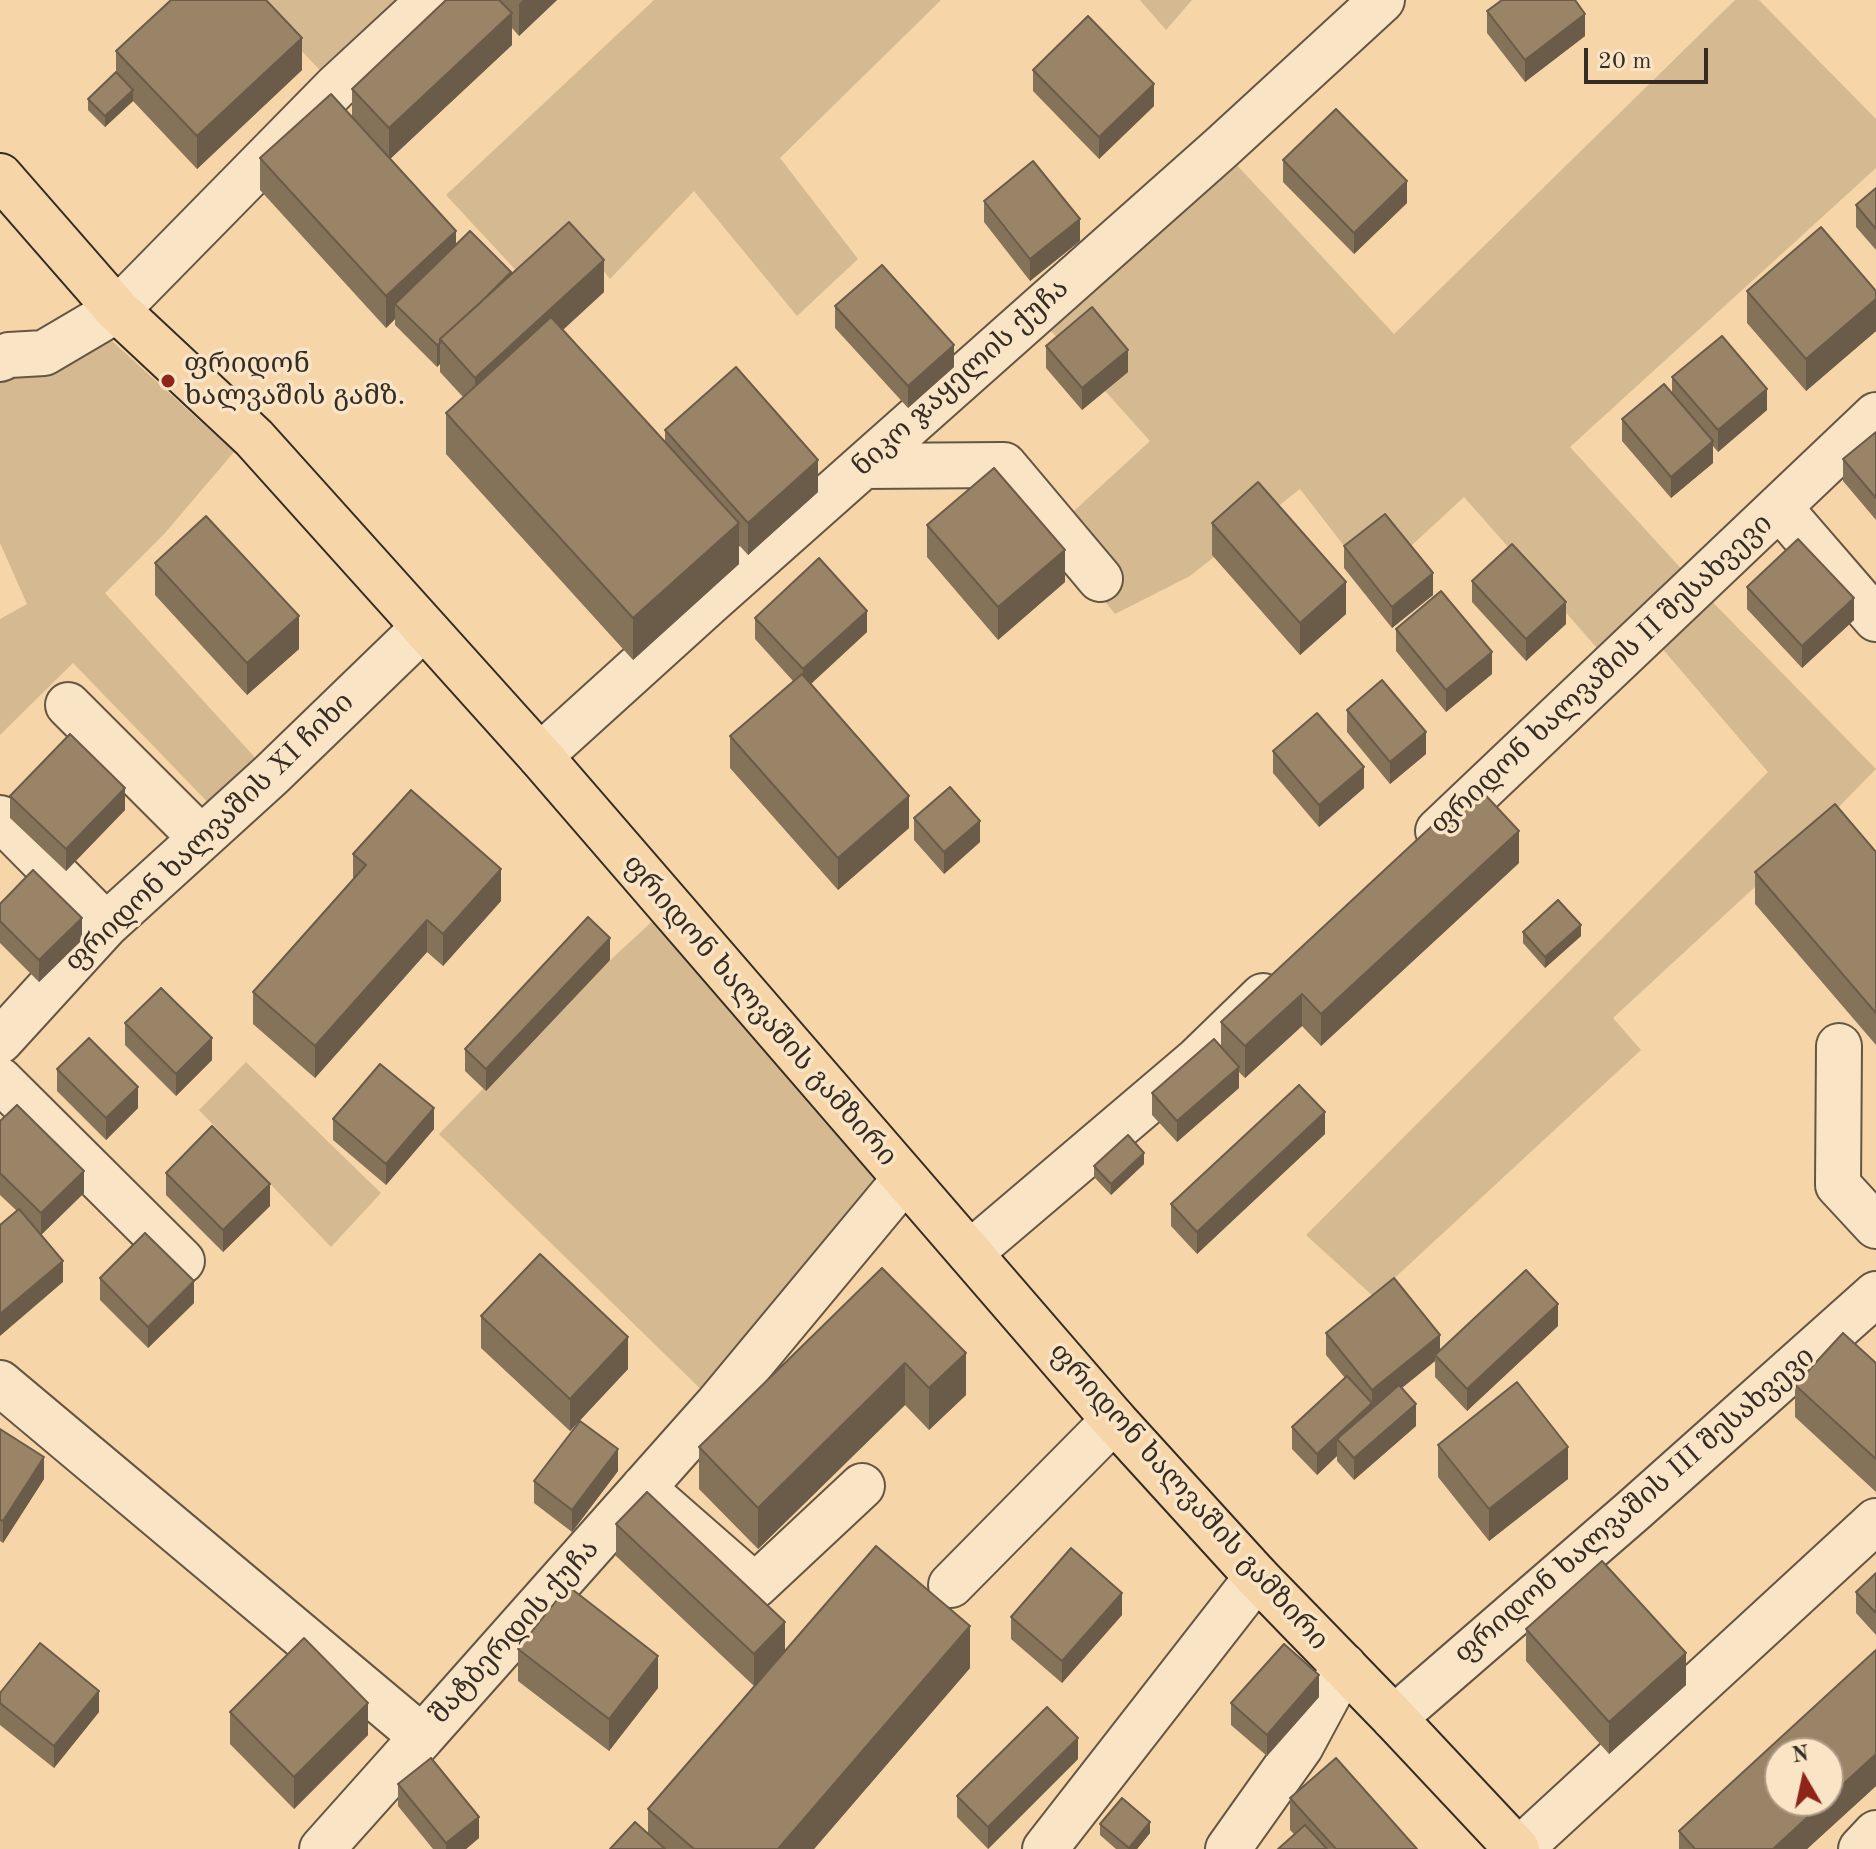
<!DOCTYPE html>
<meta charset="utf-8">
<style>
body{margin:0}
#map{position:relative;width:1876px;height:1849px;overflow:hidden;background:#f6d6a8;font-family:"Old Standard TT",serif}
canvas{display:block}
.north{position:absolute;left:1764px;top:1737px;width:80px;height:80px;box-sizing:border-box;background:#f9e4c6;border:2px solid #ab9a85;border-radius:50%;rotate:351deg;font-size:22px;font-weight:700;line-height:32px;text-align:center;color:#352c23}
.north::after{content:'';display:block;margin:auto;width:28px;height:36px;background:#8f2418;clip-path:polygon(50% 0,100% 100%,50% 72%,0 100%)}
.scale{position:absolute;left:1584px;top:48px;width:124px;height:36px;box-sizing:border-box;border:4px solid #352c23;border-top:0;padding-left:10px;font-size:24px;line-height:28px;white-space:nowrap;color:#352c23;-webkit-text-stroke:6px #f9e4c6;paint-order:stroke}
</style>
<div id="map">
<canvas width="1876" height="1849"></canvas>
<div class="north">N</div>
<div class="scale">20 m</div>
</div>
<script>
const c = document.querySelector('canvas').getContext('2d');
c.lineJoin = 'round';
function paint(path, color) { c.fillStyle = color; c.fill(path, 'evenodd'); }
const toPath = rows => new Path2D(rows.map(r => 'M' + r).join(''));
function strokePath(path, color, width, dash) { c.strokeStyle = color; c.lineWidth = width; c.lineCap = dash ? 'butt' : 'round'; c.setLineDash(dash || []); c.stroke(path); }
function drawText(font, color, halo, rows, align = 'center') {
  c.font = font + ' "Old Standard TT","Noto Serif Georgian",serif'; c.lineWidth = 7; c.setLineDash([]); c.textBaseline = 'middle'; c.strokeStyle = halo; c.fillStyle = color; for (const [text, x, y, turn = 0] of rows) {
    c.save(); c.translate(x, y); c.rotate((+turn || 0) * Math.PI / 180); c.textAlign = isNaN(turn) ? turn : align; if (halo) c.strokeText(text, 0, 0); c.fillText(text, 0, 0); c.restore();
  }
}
const green = toPath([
 [253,0,430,0,336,87],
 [654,0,941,0,780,158,858,259,797,316,694,191,610,279,578,237,524,279,446,195],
 [1140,0,1192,0,1166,30],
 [1735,0,1759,0,1876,119,1876,168,1570,447,1697,586,1876,769,1808,838,1613,1018,1641,1050,1374,1297,1306,1235,1768,772,1648,632,1612,665,1464,497,1372,582,1300,489,1190,576,1115,614,1050,533,1150,441,1035,313,1221,148,1394,334],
 [112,341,234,452,165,533,105,593,271,775,223,818,73,663,0,735,0,619,27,604,0,543,0,359],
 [659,915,885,1183,717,1405,439,1134,590,979],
 [246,1062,381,1193,331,1247,199,1110]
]);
const minor = toPath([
 [0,359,9,355,44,353,117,310,336,87,430,0],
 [863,466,1004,465,1100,579],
 [1779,507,1876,619],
 [68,705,201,838],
 [540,756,711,601,1221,148,1382,0],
 [0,818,106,925],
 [1438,831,1876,415],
 [0,1041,106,925,271,775,423,628],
 [1839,1046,1838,1185,1876,1226],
 [0,1080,182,1261],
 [970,1253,1197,1060,1263,996],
 [0,1383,422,1737,717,1405,904,1180],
 [643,1488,755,1586,862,1486],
 [951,1585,1114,1420],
 [1394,1718,1635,1509,1876,1294],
 [322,1849,422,1737],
 [1045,1849,1257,1577],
 [1228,1849,1301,1746,1344,1666],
 [1520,1849,1876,1521],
 [1861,1849,1876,1833]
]);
const highway = toPath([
 [0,176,117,310,254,438,540,756,1114,1420,1257,1577,1394,1718,1517,1849]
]);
const wall = toPath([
 [446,0,557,0,519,36,512,28,512,45,390,159,456,244,511,275,604,292,563,330,665,442,665,430,818,492,748,555,739,545,739,564,633,660,446,454,446,413,463,397,440,372,440,364,437,367,395,325,395,319,386,328,260,190,260,158,352,117,352,89],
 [1487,11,1585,36,1525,82,1487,33],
 [116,51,302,70,197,169,133,101,105,127,88,110,88,99,116,72],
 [1033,70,1154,106,1099,159,1033,91],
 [1283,160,1407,203,1354,254,1283,182],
 [1876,188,1876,250,1856,227,1856,205],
 [984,201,1080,241,1030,281,984,222],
 [1747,291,1876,291,1876,331,1806,391,1747,323],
 [835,306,954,367,908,408,835,328],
 [1046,346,1128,372,1082,410,1046,368],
 [1672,377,1767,410,1718,452,1713,446,1713,463,1671,498,1622,441,1622,419,1672,393],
 [1876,432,1876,520,1843,481,1843,459],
 [1212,523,1346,614,1300,655,1212,555],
 [927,525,1065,582,998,640,927,557],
 [1344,546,1433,595,1392,628,1344,568],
 [155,563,299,649,247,695,155,595],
 [1472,581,1566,624,1526,661,1472,602],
 [1747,587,1854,620,1802,668,1747,609],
 [755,618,867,632,811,684,909,828,838,890,730,768,730,736,793,681,755,639],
 [1396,629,1492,674,1446,712,1396,651],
 [1347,710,1426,754,1390,784,1347,732],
 [1273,751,1364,788,1319,827,1273,773],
 [10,796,125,810,66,871,10,818],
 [914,818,980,842,944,874,914,840],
 [1876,852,1876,1045,1755,904,1755,872],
 [353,854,501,901,443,966,427,952,315,1078,253,1024,253,992,353,880],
 [1519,863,1321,1046,1302,1026,1245,1078,1239,1072,1239,1088,1177,1142,1152,1115,1152,1093,1221,1047,1221,1022],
 [0,904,82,940,39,982,0,943],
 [1523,932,1581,936,1545,968,1523,943],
 [610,960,486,1091,465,1071,465,1049],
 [125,1023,212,1060,176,1096,125,1045],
 [57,1069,138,1108,106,1140,57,1091],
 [333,1119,434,1129,386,1185,333,1140],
 [0,1121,84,1193,41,1235,63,1282,17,1211,0,1195],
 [1325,1134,1197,1254,1171,1226,1171,1204],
 [1144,1164,1111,1195,1094,1177,1094,1166],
 [166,1173,270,1206,223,1252,166,1195],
 [882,1268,966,1395,929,1430,905,1405,758,1549,699,1489,699,1447],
 [100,1278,194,1303,148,1348,100,1300],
 [481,1316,628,1369,570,1431,481,1348],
 [1558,1326,1467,1411,1435,1377,1435,1361,1402,1388,1416,1426,1354,1480,1337,1461,1337,1456,1317,1475,1292,1449,1292,1427,1345,1378,1326,1355,1326,1333,1440,1351],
 [1876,1363,1876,1492,1795,1417,1795,1385],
 [0,1429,44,1479,3,1543,0,1541],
 [1438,1445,1568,1479,1489,1541,1438,1477],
 [618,1471,572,1532,534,1503,534,1481],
 [616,1524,785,1651,970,1668,814,1849,610,1849,648,1834,648,1809,754,1686,616,1556],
 [1876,1573,1876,1635,1856,1613,1856,1592],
 [1122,1615,1062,1683,1011,1639,1011,1617],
 [1526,1629,1686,1685,1609,1754,1526,1661],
 [518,1649,658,1688,609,1751,518,1681],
 [1319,1697,1267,1756,1231,1725,1231,1703],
 [0,1703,99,1712,54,1768,0,1725],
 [230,1712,368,1735,294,1809,230,1744],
 [1078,1759,988,1849,957,1817,957,1796],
 [398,1784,479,1838,466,1849,433,1849,398,1806],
 [1876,1786,1807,1849,1679,1849,1679,1831],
 [1290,1798,1417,1849,1278,1849,1294,1834,1290,1830],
 [1100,1824,1150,1833,1137,1849,1116,1849,1100,1835]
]);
const shadedWall = toPath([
 [523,0,557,0,519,36,519,4],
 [512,13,512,45,389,160,389,128],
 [1585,14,1585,36,1525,82,1525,60],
 [302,38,302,70,197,169,197,136],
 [1154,84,1154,106,1099,159,1099,137],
 [133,90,133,101,105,127,105,116],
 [1407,181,1407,203,1354,254,1354,233],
 [1080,219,1080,241,1030,281,1030,259],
 [456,231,456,263,395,304,395,319,386,328,386,296],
 [604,260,604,292,475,410,475,378],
 [1876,299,1876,331,1806,391,1806,359],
 [440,343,440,364,437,367,437,345],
 [954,345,954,367,908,408,908,386],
 [1128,350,1128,372,1082,410,1082,388],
 [1767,389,1767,410,1718,452,1718,430],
 [1713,441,1713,463,1671,498,1671,477],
 [818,460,818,492,748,555,748,523],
 [739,523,739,564,633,660,633,618],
 [1065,550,1065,582,998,640,998,607],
 [1433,573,1433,595,1392,628,1392,607],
 [1346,582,1346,614,1300,655,1300,623],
 [1854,598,1854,620,1802,668,1802,646],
 [1566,602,1566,624,1526,661,1526,639],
 [867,611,867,632,803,691,803,669],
 [299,616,299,649,247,695,247,663],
 [1492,652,1492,674,1446,712,1446,690],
 [1426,732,1426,754,1390,784,1390,762],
 [1364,767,1364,788,1319,827,1319,805],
 [125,788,125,810,66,871,66,849],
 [909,796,909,828,838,890,838,858],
 [980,821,980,842,944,874,944,852],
 [1519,831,1519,863,1321,1046,1321,1014],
 [501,869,501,901,443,966,443,934],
 [82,918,82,940,39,982,39,960],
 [427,920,427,952,315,1078,315,1046],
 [1581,925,1581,936,1545,968,1545,957],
 [610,938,610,960,486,1091,486,1069],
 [1302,994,1302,1026,1245,1078,1245,1046],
 [212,1038,212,1060,176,1096,176,1074],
 [1239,1067,1239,1088,1177,1142,1177,1121],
 [138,1087,138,1108,106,1140,106,1118],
 [434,1108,434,1129,386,1185,386,1164],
 [1325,1112,1325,1134,1197,1254,1197,1232],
 [1144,1153,1144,1164,1111,1195,1111,1184],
 [84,1171,84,1193,41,1235,41,1213],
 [270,1184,270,1206,223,1252,223,1230],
 [63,1261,63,1282,0,1336,0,1314],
 [194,1281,194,1303,148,1348,148,1327],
 [1558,1304,1558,1326,1467,1411,1467,1389],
 [1440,1335,1440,1357,1435,1355,1435,1361,1372,1412,1372,1390],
 [628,1337,628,1369,570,1431,570,1399],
 [966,1353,966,1395,929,1430,929,1388],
 [905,1363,905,1405,758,1549,758,1508],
 [1372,1403,1372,1424,1337,1439,1337,1456,1317,1475,1317,1454],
 [1416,1404,1416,1426,1354,1480,1354,1458],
 [1568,1447,1568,1479,1489,1541,1489,1509],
 [618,1449,618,1471,572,1532,572,1510],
 [44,1457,44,1479,3,1543,3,1521],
 [1122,1593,1122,1615,1062,1683,1062,1661],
 [785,1622,785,1654,754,1686,754,1654],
 [970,1626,970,1668,814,1849,778,1849],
 [1686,1653,1686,1685,1609,1754,1609,1722],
 [658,1656,658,1688,609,1751,609,1719],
 [1319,1675,1319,1697,1267,1756,1267,1735],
 [99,1691,99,1712,54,1768,54,1746],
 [368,1703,368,1735,294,1809,294,1777],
 [1078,1738,1078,1759,988,1849,988,1827],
 [1876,1754,1876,1786,1807,1849,1773,1849,1825,1801,1828,1801,1828,1798],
 [479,1817,479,1838,466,1849,446,1849,446,1843],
 [1150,1822,1150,1833,1137,1849,1129,1849]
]);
const building = toPath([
 [171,0,266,0,302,38,197,136,116,51,171,0],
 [446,0,499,0,512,13,389,128,352,89,446,0],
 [1502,0,1575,0,1585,14,1525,60,1487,11,1502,0],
 [1088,16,1154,84,1099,137,1033,70,1088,16],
 [116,72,133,90,105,116,88,99,116,72],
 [331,94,456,231,386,296,260,158,331,94],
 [1336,109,1407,181,1354,233,1283,160,1336,109],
 [1033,161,1080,219,1030,259,984,201,1033,161],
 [1876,188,1876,229,1856,205,1876,188],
 [569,222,604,260,475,378,440,339,569,222],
 [1821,227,1876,291,1876,299,1806,359,1747,291,1821,227],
 [470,231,511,272,479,304,440,339,440,343,437,345,395,304,470,231],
 [882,265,954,345,908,386,835,306,882,265],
 [1092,307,1128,350,1082,388,1046,346,1092,307],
 [551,317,739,523,633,618,446,413,551,317],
 [1722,336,1767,389,1718,430,1672,377,1722,336],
 [736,367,818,460,748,523,665,430,736,367],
 [1664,384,1713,441,1671,477,1622,419,1664,384],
 [1876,432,1876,498,1843,459,1876,432],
 [994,468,1065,550,998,607,927,525,994,468],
 [1258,482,1346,582,1300,623,1212,523,1258,482],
 [1385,514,1433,573,1392,607,1344,546,1385,514],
 [206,516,299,616,247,663,155,563,206,516],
 [1798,539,1854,598,1802,646,1747,587,1798,539],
 [1512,544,1566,602,1526,639,1472,581,1512,544],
 [819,558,867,611,803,669,755,618,819,558],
 [1441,591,1492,652,1446,690,1396,629,1441,591],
 [802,674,909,796,838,858,730,736,802,674],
 [1382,680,1426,732,1390,762,1347,710,1382,680],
 [1317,713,1364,767,1319,805,1273,751,1317,713],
 [70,734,125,788,66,849,10,796,70,734],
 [1476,785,1519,831,1321,1014,1302,994,1245,1046,1221,1022,1476,785],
 [950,787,980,821,944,852,914,818,950,787],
 [411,790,501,869,443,934,427,920,315,1046,253,992,366,865,353,854,411,790],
 [1835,804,1876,852,1876,1013,1755,872,1835,804],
 [33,870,82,918,39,960,0,921,0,904,33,870],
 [1558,900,1581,925,1545,957,1523,932,1558,900],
 [588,917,610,938,486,1069,465,1049,588,917],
 [161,988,212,1038,176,1074,125,1023,161,988],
 [89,1038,138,1087,106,1118,57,1069,89,1038],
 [1214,1039,1239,1067,1177,1121,1152,1093,1214,1039],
 [380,1064,434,1108,386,1164,333,1119,380,1064],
 [1299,1085,1325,1112,1197,1232,1171,1204,1299,1085],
 [17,1105,84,1171,41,1213,0,1173,0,1121,17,1105],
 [212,1126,270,1184,223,1230,166,1173,212,1126],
 [1128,1135,1144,1153,1111,1184,1094,1166,1128,1135],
 [19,1209,63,1261,0,1314,0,1225,19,1209],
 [145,1233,194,1281,148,1327,100,1278,145,1233],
 [540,1254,628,1337,570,1399,481,1316,540,1254],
 [882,1268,966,1353,929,1388,905,1363,758,1508,699,1447,882,1268],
 [1526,1270,1558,1304,1467,1389,1435,1355,1526,1270],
 [1394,1278,1440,1335,1372,1390,1326,1333,1394,1278],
 [1843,1333,1876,1363,1876,1459,1795,1385,1843,1333],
 [1347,1376,1372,1403,1317,1454,1292,1427,1347,1376],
 [1517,1382,1568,1447,1489,1509,1438,1445,1517,1382],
 [1399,1385,1416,1404,1354,1458,1337,1439,1399,1385],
 [580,1421,618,1449,572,1510,534,1481,580,1421],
 [0,1429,44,1457,3,1521,0,1520,0,1429],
 [647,1492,785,1622,754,1654,616,1524,647,1492],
 [876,1546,970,1626,778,1849,694,1849,648,1809,876,1546],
 [1071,1548,1122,1593,1062,1661,1011,1617,1071,1548],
 [1602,1561,1686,1653,1609,1722,1526,1629,1602,1561],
 [1876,1573,1876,1613,1856,1592,1876,1573],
 [568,1586,658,1656,609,1719,518,1649,568,1586],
 [304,1638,368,1703,294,1777,230,1712,304,1638],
 [40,1643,99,1691,54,1746,0,1703,0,1693,40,1643],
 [1284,1644,1319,1675,1267,1735,1231,1703,1284,1644],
 [1876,1650,1876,1754,1828,1798,1828,1753,1780,1753,1780,1801,1825,1801,1773,1849,1695,1849,1679,1831,1876,1650],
 [1047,1707,1078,1738,988,1827,957,1796,1047,1707],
 [431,1758,479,1817,446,1843,398,1784,431,1758],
 [1336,1758,1417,1849,1336,1849,1290,1798,1336,1758],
 [1122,1798,1150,1822,1129,1848,1100,1824,1122,1798],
 [635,1822,665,1849,610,1849,635,1822],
 [1305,1825,1327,1849,1278,1849,1305,1825]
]);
const markers = [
 [168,381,8,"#8f2418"]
];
const poiNames = [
 ["ფრიდონ",184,365],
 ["ხალვაშის გამზ.",184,397]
];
const streetNames = [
 ["ნიკო ჯაყელის ქუჩა",961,378,-42],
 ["ფრიდონ ხალვაშის II შესახვევი",1602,675,-43],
 ["ფრიდონ ხალვაშის XI ჩიხი",210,833,-44],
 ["ფრიდონ ხალვაშის გამზირი",759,1011,49],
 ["ფრიდონ ხალვაშის გამზირი",1188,1497,48],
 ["ფრიდონ ხალვაშის III შესახვევი",1635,1506,-41],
 ["შატბერდის ქუჩა",515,1632,-48]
];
paint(green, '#d5b991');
strokePath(minor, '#655644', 48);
strokePath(highway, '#352c23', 48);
strokePath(minor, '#f9e4c6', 44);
strokePath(highway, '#f6d6a8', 44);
paint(wall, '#847259');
paint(shadedWall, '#6b5c49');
paint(building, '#998468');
strokePath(building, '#6b5c49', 2);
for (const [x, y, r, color] of markers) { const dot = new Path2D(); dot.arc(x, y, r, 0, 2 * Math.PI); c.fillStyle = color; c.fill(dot); strokePath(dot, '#f9e4c6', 3); }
drawText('28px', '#352c23', '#f9e4c6', poiNames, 'left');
drawText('28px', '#352c23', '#f9e4c6', streetNames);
</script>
